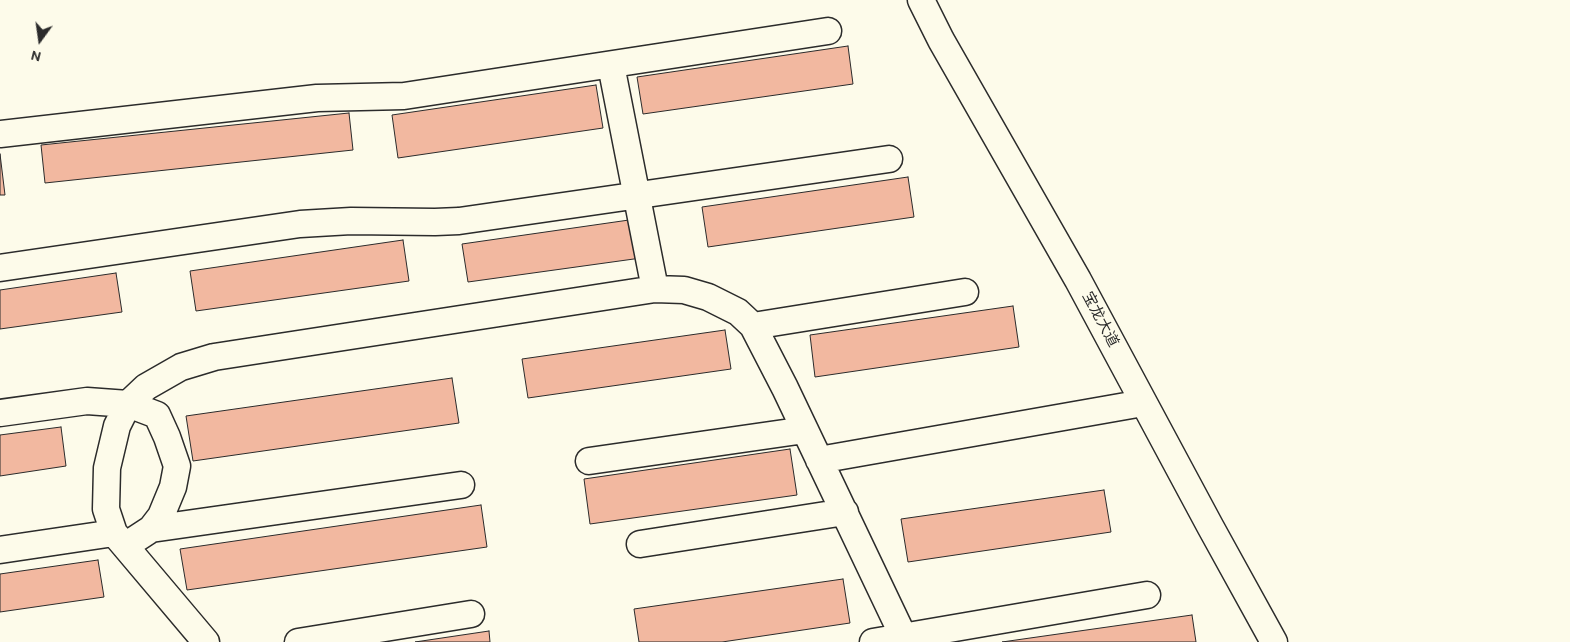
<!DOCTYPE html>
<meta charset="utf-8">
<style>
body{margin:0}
#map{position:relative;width:1570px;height:642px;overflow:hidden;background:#fdfbea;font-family:Overpass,sans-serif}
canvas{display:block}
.north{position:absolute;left:15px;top:15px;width:50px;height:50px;-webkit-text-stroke:4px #fdfbea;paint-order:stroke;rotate:194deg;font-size:14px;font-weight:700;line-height:20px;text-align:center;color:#2b2b2b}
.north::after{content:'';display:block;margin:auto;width:18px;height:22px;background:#2b2b2b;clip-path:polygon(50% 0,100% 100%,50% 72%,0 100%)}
</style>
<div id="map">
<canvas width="1570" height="642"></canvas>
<div class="north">N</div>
</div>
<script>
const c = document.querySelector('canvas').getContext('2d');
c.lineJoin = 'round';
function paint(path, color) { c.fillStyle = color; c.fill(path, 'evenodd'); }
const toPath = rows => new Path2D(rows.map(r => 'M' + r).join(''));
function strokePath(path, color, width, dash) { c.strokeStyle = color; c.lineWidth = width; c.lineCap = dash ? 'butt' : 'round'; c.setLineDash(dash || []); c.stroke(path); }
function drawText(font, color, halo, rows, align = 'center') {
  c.font = font + ' Overpass,"Noto Sans SC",sans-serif'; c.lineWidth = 4; c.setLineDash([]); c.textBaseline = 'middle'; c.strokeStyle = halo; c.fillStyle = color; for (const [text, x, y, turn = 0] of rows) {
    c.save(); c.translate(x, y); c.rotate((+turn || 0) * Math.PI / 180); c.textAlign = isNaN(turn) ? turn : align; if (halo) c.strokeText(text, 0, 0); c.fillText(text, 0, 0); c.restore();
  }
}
const building = toPath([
 [848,46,853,84,643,114,637,77,848,46],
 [596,85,603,128,398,158,392,115,596,85],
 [349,113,353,150,45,183,41,145,349,113],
 [0,154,5,195,0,195,0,154],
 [908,177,914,217,708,247,702,207,908,177],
 [636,219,641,258,468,282,462,244,636,219],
 [403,240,409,281,196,311,190,271,403,240],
 [116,273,122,312,0,329,0,290,116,273],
 [1013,306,1019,347,815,377,810,335,1013,306],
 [725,330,731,369,528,398,522,359,725,330],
 [452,378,459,423,193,461,186,416,452,378],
 [61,427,66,466,0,476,0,435,61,427],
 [790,449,797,495,590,524,584,479,790,449],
 [1104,490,1111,532,908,562,901,519,1104,490],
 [481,505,487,547,187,590,180,549,481,505],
 [98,560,104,597,0,612,0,574,98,560],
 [843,579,850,623,722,642,639,642,634,609,843,579],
 [1192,615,1196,642,1002,642,1192,615],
 [489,631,490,642,415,642,489,631]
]);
const minor = toPath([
 [921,0,941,40,1078,280,1210,526,1274,642],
 [611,65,655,289],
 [0,134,317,98,404,96,828,31],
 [0,268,300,224,351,221,435,222,459,221,889,159],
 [753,326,965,292],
 [0,413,87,401,128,404,157,415,167,437,177,466,173,487,161,516,151,529,125,546],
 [819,460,1143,403],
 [589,461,805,430],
 [151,529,461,485],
 [640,544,845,512],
 [0,550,114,533],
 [206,642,114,533,106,509,107,468,117,426,128,404,146,387,181,367,214,357,655,289,684,290,708,297,738,312,753,326,785,388,906,642],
 [298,642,471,614],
 [873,642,1147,595]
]);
const streetNames = [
 ["宝龙大道",1099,320,62]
];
paint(building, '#f2b8a0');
strokePath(building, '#2b2b2b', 1);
strokePath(minor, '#2b2b2b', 29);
strokePath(minor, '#fdfbea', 26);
drawText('15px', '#2b2b2b', '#fdfbea', streetNames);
</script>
